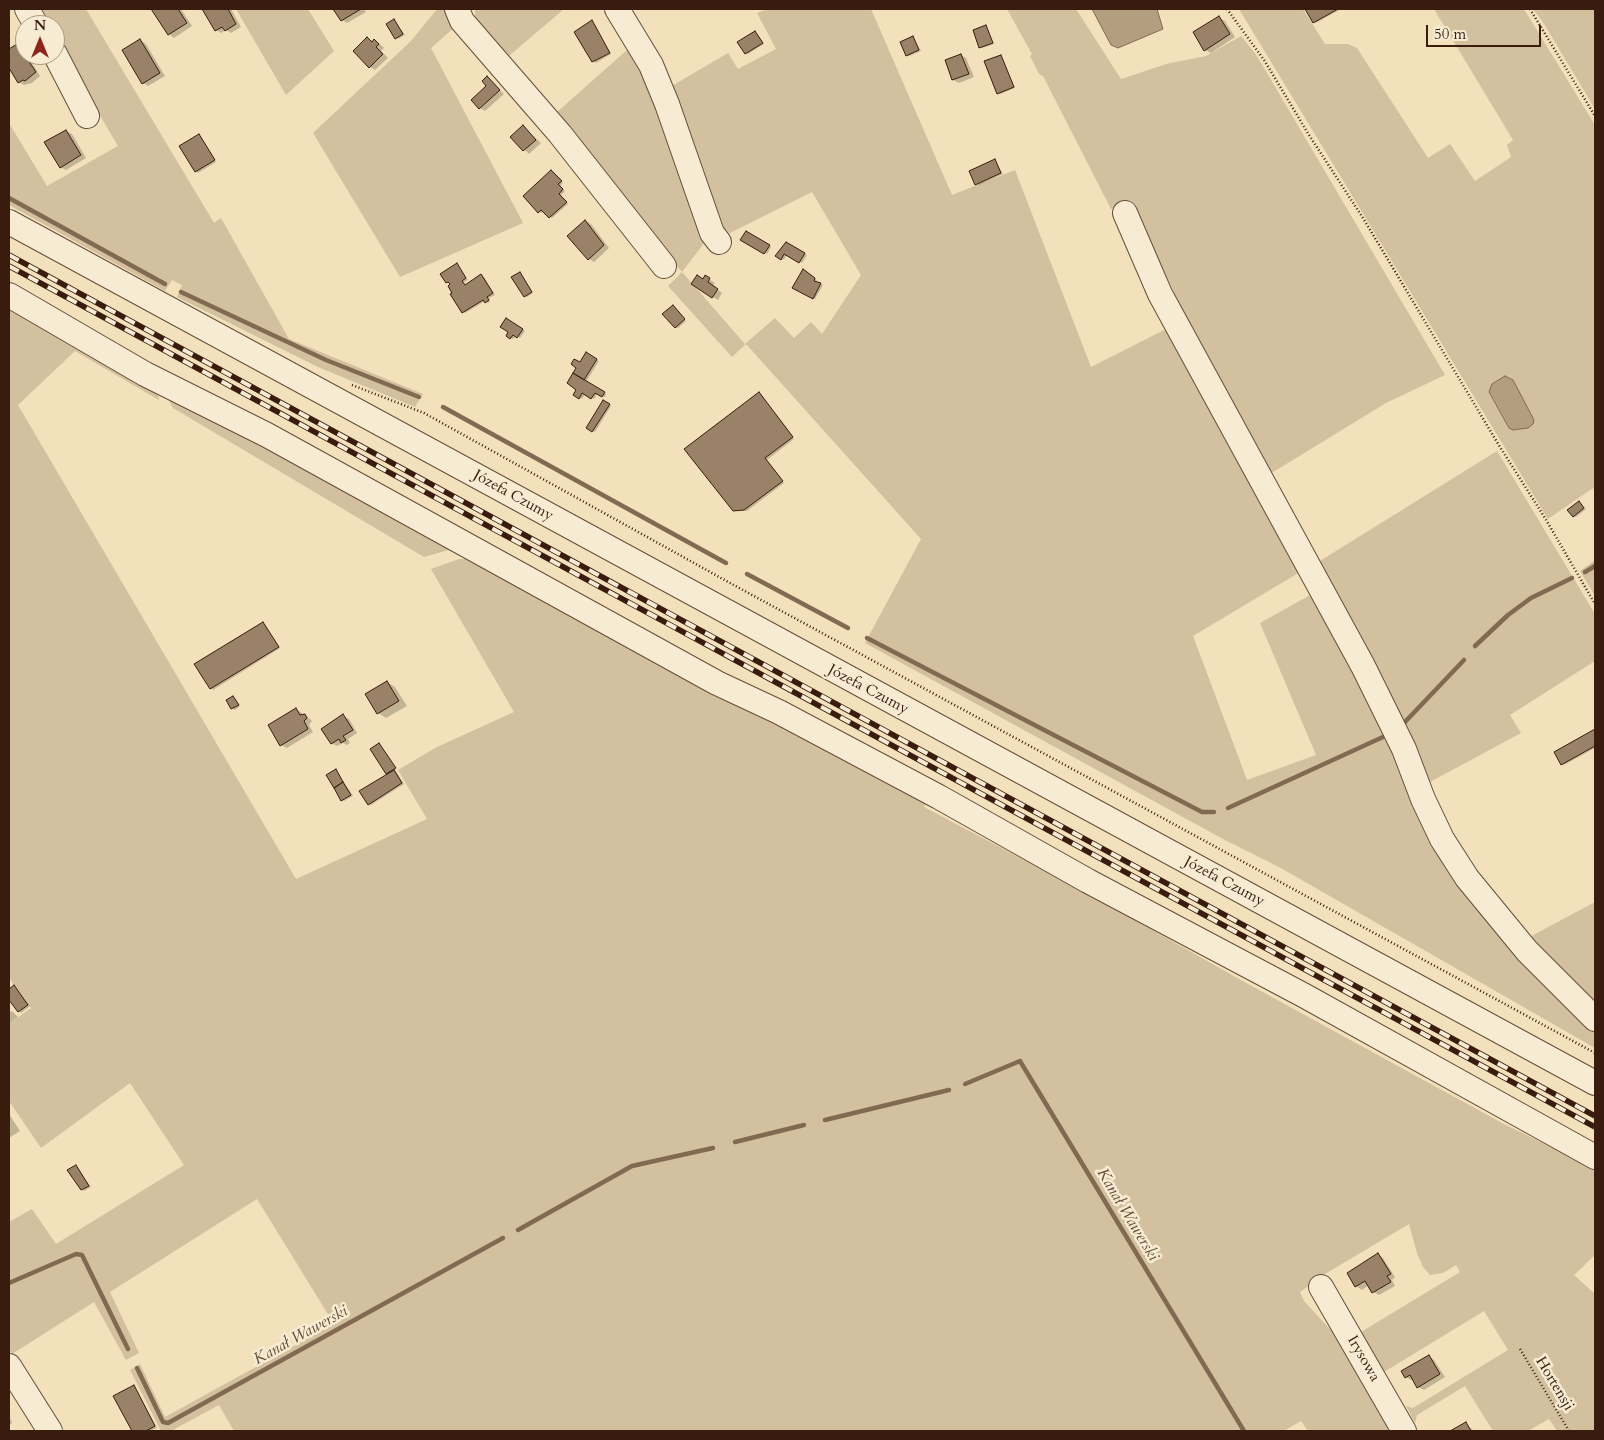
<!DOCTYPE html>
<meta charset="utf-8">
<style>
body{margin:0}
#map{position:relative;width:1604px;height:1440px;overflow:hidden;background:#f2e1bb;font-family:Cardo,serif}
canvas{display:block}
.frame{position:absolute;inset:0;border:10px solid #391c0e;pointer-events:none}
.north{position:absolute;left:15px;top:15px;width:50px;height:50px;box-sizing:border-box;background:#f7ecd3;border:1px solid #ab9984;border-radius:50%;rotate:0deg;font-size:14px;font-weight:700;line-height:20px;text-align:center;color:#391c0e}
.north::after{content:'';display:block;margin:auto;width:18px;height:22px;background:#8f2418;clip-path:polygon(50% 0,100% 100%,50% 72%,0 100%)}
.scale{position:absolute;left:1426px;top:25px;width:115px;height:22px;box-sizing:border-box;border:2px solid #391c0e;border-top:0;padding-left:6px;font-size:15px;line-height:18px;white-space:nowrap;color:#391c0e;-webkit-text-stroke:4px #f7ecd3;paint-order:stroke}
</style>
<div id="map">
<canvas width="1604" height="1440"></canvas>
<div class="frame"></div>
<div class="north">N</div>
<div class="scale">50 m</div>
</div>
<script>
const c = document.querySelector('canvas').getContext('2d');
c.lineJoin = 'round';
function paint(path, color) { c.fillStyle = color; c.fill(path, 'evenodd'); }
const toPath = rows => new Path2D(rows.map(r => 'M' + r).join(''));
function strokePath(path, color, width, dash) { c.strokeStyle = color; c.lineWidth = width; c.lineCap = dash ? 'butt' : 'round'; c.setLineDash(dash || []); c.stroke(path); }
function drawText(font, color, halo, rows, align = 'center') {
  c.font = font + ' Cardo,serif'; c.lineWidth = 5; c.setLineDash([]); c.textBaseline = 'middle'; c.strokeStyle = halo; c.fillStyle = color; for (const [text, x, y, turn = 0] of rows) {
    c.save(); c.translate(x, y); c.rotate((+turn || 0) * Math.PI / 180); c.textAlign = isNaN(turn) ? turn : align; if (halo) c.strokeText(text, 0, 0); c.fillText(text, 0, 0); c.restore();
  }
}
const green = toPath([
 [37,9,86,9,214,223,221,218,289,339,423,394,415,407,318,367,177,297,182,285,172,280,165,291,9,205,9,123,47,186,118,146,55,39,55,25,47,25],
 [236,9,308,9,334,51,286,95],
 [437,9,452,9,457,25,431,48,523,223,400,277,313,133,411,41],
 [475,9,564,9,509,56,475,17],
 [768,9,871,9,952,195,1015,170,1091,367,1172,326,1300,572,1193,636,1247,780,1316,755,1260,623,1312,594,1400,762,1434,844,1595,1027,1595,1048,1279,867,1223,839,865,643,921,539,746,344,732,357,668,286,682,272,602,178,556,113,627,50,655,96,708,238,682,272,745,344,775,318,794,338,811,322,822,334,861,275,812,192,730,233,724,228,670,87,728,53,738,69,776,49,757,13],
 [1007,9,1076,9,1121,79,1166,64,1206,56,1241,36,1257,56,1445,375,1386,403,1270,474,1171,294,1173,290,1132,205,1111,209,1043,76,1039,74,1030,56,1032,54],
 [1239,9,1303,9,1325,44,1348,44,1357,48,1428,158,1450,144,1475,181,1511,157,1507,145,1513,140,1434,9,1524,9,1595,125,1595,491,1593,488,1548,519],
 [1492,384,1520,430,1509,428,1489,393],
 [1533,9,1595,9,1595,109,1544,24],
 [9,309,157,391,159,400,75,351,18,405,296,879,427,819,398,770,437,747,514,712,431,569,459,559,468,559,929,797,924,807,1085,892,1239,979,1502,1123,1587,1165,1595,1161,1595,1255,1574,1275,1595,1294,1595,1431,1557,1431,1549,1419,1528,1431,1493,1431,1465,1386,1417,1415,1415,1423,1406,1406,1413,1408,1508,1350,1484,1311,1384,1372,1361,1332,1460,1272,1456,1265,1443,1273,1430,1275,1423,1267,1417,1253,1409,1224,1325,1274,1300,1292,1304,1301,1341,1341,1398,1431,1308,1431,1301,1421,1284,1431,234,1431,219,1405,171,1431,161,1431,130,1370,140,1364,165,1417,334,1324,257,1199,110,1292,139,1353,126,1360,94,1302,12,1354,9,1350,9,1222,32,1209,56,1244,184,1165,130,1083,41,1148,9,1101,9,1024,31,1008,9,978],
 [169,392,452,549,424,557,173,408,168,398],
 [1497,451,1595,614,1595,661,1510,715,1521,733,1430,782,1315,564],
 [1595,560,1595,596,1580,571],
 [1595,902,1595,1011,1524,940]
]);
const water = toPath([
 [1092,9,1157,9,1163,29,1118,48,1111,45,1092,9],
 [1505,376,1513,380,1534,420,1533,424,1528,428,1513,430,1509,428,1489,392,1492,384,1505,376]
]);
const shadow = toPath([
 [152,9,181,9,192,26,174,38,169,34],
 [204,9,231,9,241,27,231,33,226,30,221,33,216,30],
 [335,9,364,9,366,12,347,23,342,20],
 [1306,9,1341,9,1316,23],
 [1219,18,1225,21,1235,37,1211,53,1205,50],
 [394,20,405,35,398,39,396,38],
 [592,22,611,54,596,63,593,61],
 [986,27,994,44,982,48,980,47],
 [755,32,764,44,748,54,746,53],
 [913,37,921,51,909,56,907,55],
 [368,39,380,44,384,48,381,51,388,58,375,70,370,67],
 [140,40,146,44,165,76,148,86,143,83],
 [17,45,23,48,40,76,32,83,24,85,18,82,9,63,9,50],
 [961,55,966,58,974,77,959,83,953,80,946,61],
 [1001,56,1015,88,1000,94,998,93],
 [487,78,504,94,485,111,480,108,488,86],
 [523,127,541,143,529,154,512,137],
 [66,131,72,134,86,158,66,170,60,167],
 [199,136,216,162,198,173,196,171],
 [995,161,1003,174,979,185,976,184],
 [552,171,563,183,560,186,565,191,561,195,568,204,552,218,544,210,541,213,539,212],
 [586,221,591,224,609,248,594,262,589,259],
 [746,232,771,247,767,254,742,239],
 [787,244,807,255,802,263,787,254,784,260,776,255],
 [457,265,468,280,464,282,466,286,481,276,484,277,495,295,489,298,490,302,488,303,485,301,465,313,463,312,452,285,447,282],
 [803,271,817,280,816,282,823,285,815,299,794,287],
 [520,273,533,293,527,297,525,296],
 [705,277,715,283,712,286,722,293,718,300,693,284,703,280],
 [675,308,686,321,678,328,675,327],
 [506,319,525,331,520,338,516,335,513,339,507,336,510,332],
 [586,354,599,361,586,382,606,394,605,397,598,393,594,399,585,394,582,399,575,395,578,389,580,364],
 [759,394,794,439,767,460,784,483,747,511,737,511,734,510],
 [603,402,611,406,595,432,587,427],
 [1579,503,1586,509,1576,517,1573,516],
 [263,623,280,648,213,690,211,688],
 [387,682,395,687,407,706,386,718,378,713],
 [233,697,240,706,235,710,232,708],
 [296,709,310,719,312,721,309,725,313,732,287,748,281,745],
 [343,716,349,719,357,733,348,739,350,743,347,745,343,743,337,746,331,743],
 [1595,731,1595,748,1564,765,1562,764,1556,753],
 [379,744,404,784,371,805,369,804,388,775,371,749],
 [336,770,353,796,344,801,342,800],
 [14,986,30,1006,21,1013,9,998,9,990],
 [12,1011,18,1017,9,1024,9,1013],
 [9,1114,20,1131,9,1138],
 [76,1166,91,1187,84,1191,82,1189],
 [1377,1255,1383,1258,1395,1277,1392,1280,1395,1286,1379,1295,1373,1292,1369,1285,1362,1290,1356,1286,1349,1274],
 [1429,1356,1434,1360,1445,1377,1424,1390,1418,1387,1414,1379,1411,1380,1406,1377],
 [134,1386,157,1428,150,1431,133,1431,115,1396],
 [9,1415,12,1423,9,1425],
 [1466,1424,1474,1431,1453,1431]
]);
const stream = toPath([
 [9,198,165,284],
 [181,292,326,360,419,397],
 [443,407,726,563],
 [1585,572,1595,566],
 [747,574,848,628],
 [867,638,1202,812,1214,812],
 [1475,646,1508,615,1531,598,1572,578],
 [1404,723,1464,660],
 [1228,808,1383,737],
 [965,1084,1020,1061,1244,1431],
 [825,1120,949,1090],
 [735,1142,804,1125],
 [518,1230,632,1166,713,1148],
 [9,1283,76,1254,82,1255,128,1349],
 [137,1368,163,1422,168,1423,503,1238]
]);
const building = toPath([
 [151,9,178,9,187,23,168,35,151,9],
 [202,9,228,9,236,24,225,31,222,27,215,31,202,9],
 [333,9,361,9,341,21,333,9],
 [1305,9,1338,9,1313,23,1305,9],
 [1219,16,1230,34,1204,51,1193,32,1219,16],
 [394,19,403,34,395,39,386,24,394,19],
 [592,20,610,53,592,62,574,32,592,20],
 [986,25,993,43,979,48,973,30,986,25],
 [755,31,763,43,745,54,737,42,755,31],
 [913,36,919,50,906,56,900,42,913,36],
 [367,37,372,42,374,39,379,44,376,47,383,54,369,68,353,51,367,37],
 [140,39,160,73,142,84,122,50,140,39],
 [17,44,36,72,25,81,23,80,18,83,9,68,9,49,17,44],
 [961,54,969,74,952,80,945,60,961,54],
 [1001,55,1014,87,997,94,984,61,1001,55],
 [487,76,500,90,479,109,471,100,486,86,482,81,487,76],
 [523,125,536,140,523,151,510,137,523,125],
 [66,130,81,155,60,168,44,142,66,130],
 [199,134,215,160,195,172,179,146,199,134],
 [995,159,1001,173,975,185,969,171,995,159],
 [551,170,562,181,558,184,563,189,559,194,567,202,549,218,541,210,538,213,523,196,551,170],
 [585,220,604,245,588,260,567,236,585,220],
 [746,231,770,245,764,254,740,240,746,231],
 [786,242,805,253,799,263,784,254,781,260,775,256,786,242],
 [457,263,466,278,462,281,465,285,481,274,493,293,487,297,489,300,485,303,483,300,462,313,450,294,452,293,448,286,450,284,448,282,446,283,440,274,457,263],
 [803,269,815,278,814,281,821,283,813,299,792,288,803,269],
 [520,272,532,292,524,297,511,277,520,272],
 [697,275,703,279,705,275,710,278,708,282,718,289,712,298,691,284,697,275],
 [673,305,685,319,675,328,662,314,673,305],
 [506,318,523,329,517,338,513,335,510,339,506,336,508,332,500,327,506,318],
 [586,352,597,359,584,380,573,373,576,368,571,364,574,359,580,362,586,352],
 [573,373,605,392,602,397,595,393,591,399,582,393,579,399,573,395,576,390,567,383,573,373],
 [759,392,793,437,765,458,783,481,744,510,733,511,684,449,759,392],
 [603,400,610,404,592,432,586,428,603,400],
 [1579,501,1584,508,1573,517,1567,510,1579,501],
 [263,622,279,647,210,689,194,664,263,622],
 [387,681,399,701,377,714,365,694,387,681],
 [233,696,239,705,231,709,226,700,233,696],
 [296,708,300,715,305,714,307,718,304,721,308,729,280,746,268,725,296,708],
 [343,714,353,730,343,736,346,740,341,743,339,739,331,744,321,729,343,714],
 [1595,729,1595,746,1561,765,1554,752,1595,729],
 [379,743,396,768,386,774,370,749,379,743],
 [336,769,343,782,334,788,326,775,336,769],
 [394,770,402,783,368,805,359,791,394,770],
 [343,782,351,795,341,801,334,788,343,782],
 [14,985,28,1005,18,1012,9,1000,9,989,14,985],
 [76,1165,89,1186,81,1190,67,1170,76,1165],
 [1378,1253,1391,1274,1387,1276,1391,1282,1372,1293,1365,1281,1355,1287,1347,1273,1378,1253],
 [1429,1355,1440,1374,1417,1388,1410,1375,1405,1378,1401,1371,1429,1355],
 [134,1385,155,1426,146,1431,132,1431,113,1396,134,1385],
 [1466,1422,1471,1431,1450,1431,1466,1422]
]);
const path = toPath([
 [1227,9,1264,60,1309,135,1363,218,1500,447,1545,518,1595,604],
 [1530,9,1595,116],
 [352,385,424,413,730,583,1595,1053],
 [1520,1349,1569,1431]
]);
const minor = toPath([
 [27,9,36,25],
 [457,9,462,21,560,134,664,266],
 [617,9,651,65,667,104,712,233,719,242],
 [55,54,87,116],
 [1125,213,1160,294,1363,666,1404,749,1423,799,1442,839,1467,878,1527,951,1595,1019],
 [9,222,1595,1083],
 [9,295,145,374,267,435,717,683,779,712,939,797,1088,881,1305,996,1595,1157],
 [1321,1287,1404,1431],
 [9,1366,50,1431]
]);
const rail = toPath([
 [9,255,1595,1116],
 [9,266,1595,1127]
]);
const streetNames = [
 ["Józefa Czumy",513,496,29],
 ["Józefa Czumy",868,690,28],
 ["Józefa Czumy",1224,882,28],
 ["Irysowa",1363,1359,60],
 ["Hortensji",1554,1384,59]
];
const waterNames = [
 ["Kanał Wawerski",1127,1215,59],
 ["Kanał Wawerski",301,1336,-29]
];
paint(green, '#d3c09e');
paint(water, '#b39e80');
strokePath(water, '#826a52', 1);
paint(shadow, '#0003');
strokePath(stream, '#826a52', 4.5);
paint(building, '#998268');
strokePath(building, '#391c0e', 1);
strokePath(minor, '#674d39', 26);
strokePath(path, '#391c0e', 2.5, [1, 2.5]);
strokePath(minor, '#f7ecd3', 24);
strokePath(rail, '#391c0e', 5.5);
strokePath(rail, '#f7ecd3', 4, [11]);
drawText('15px', '#391c0e', '#f7ecd3', streetNames);
drawText('italic 16px', '#644a36', '#f7ecd3', waterNames);
</script>
